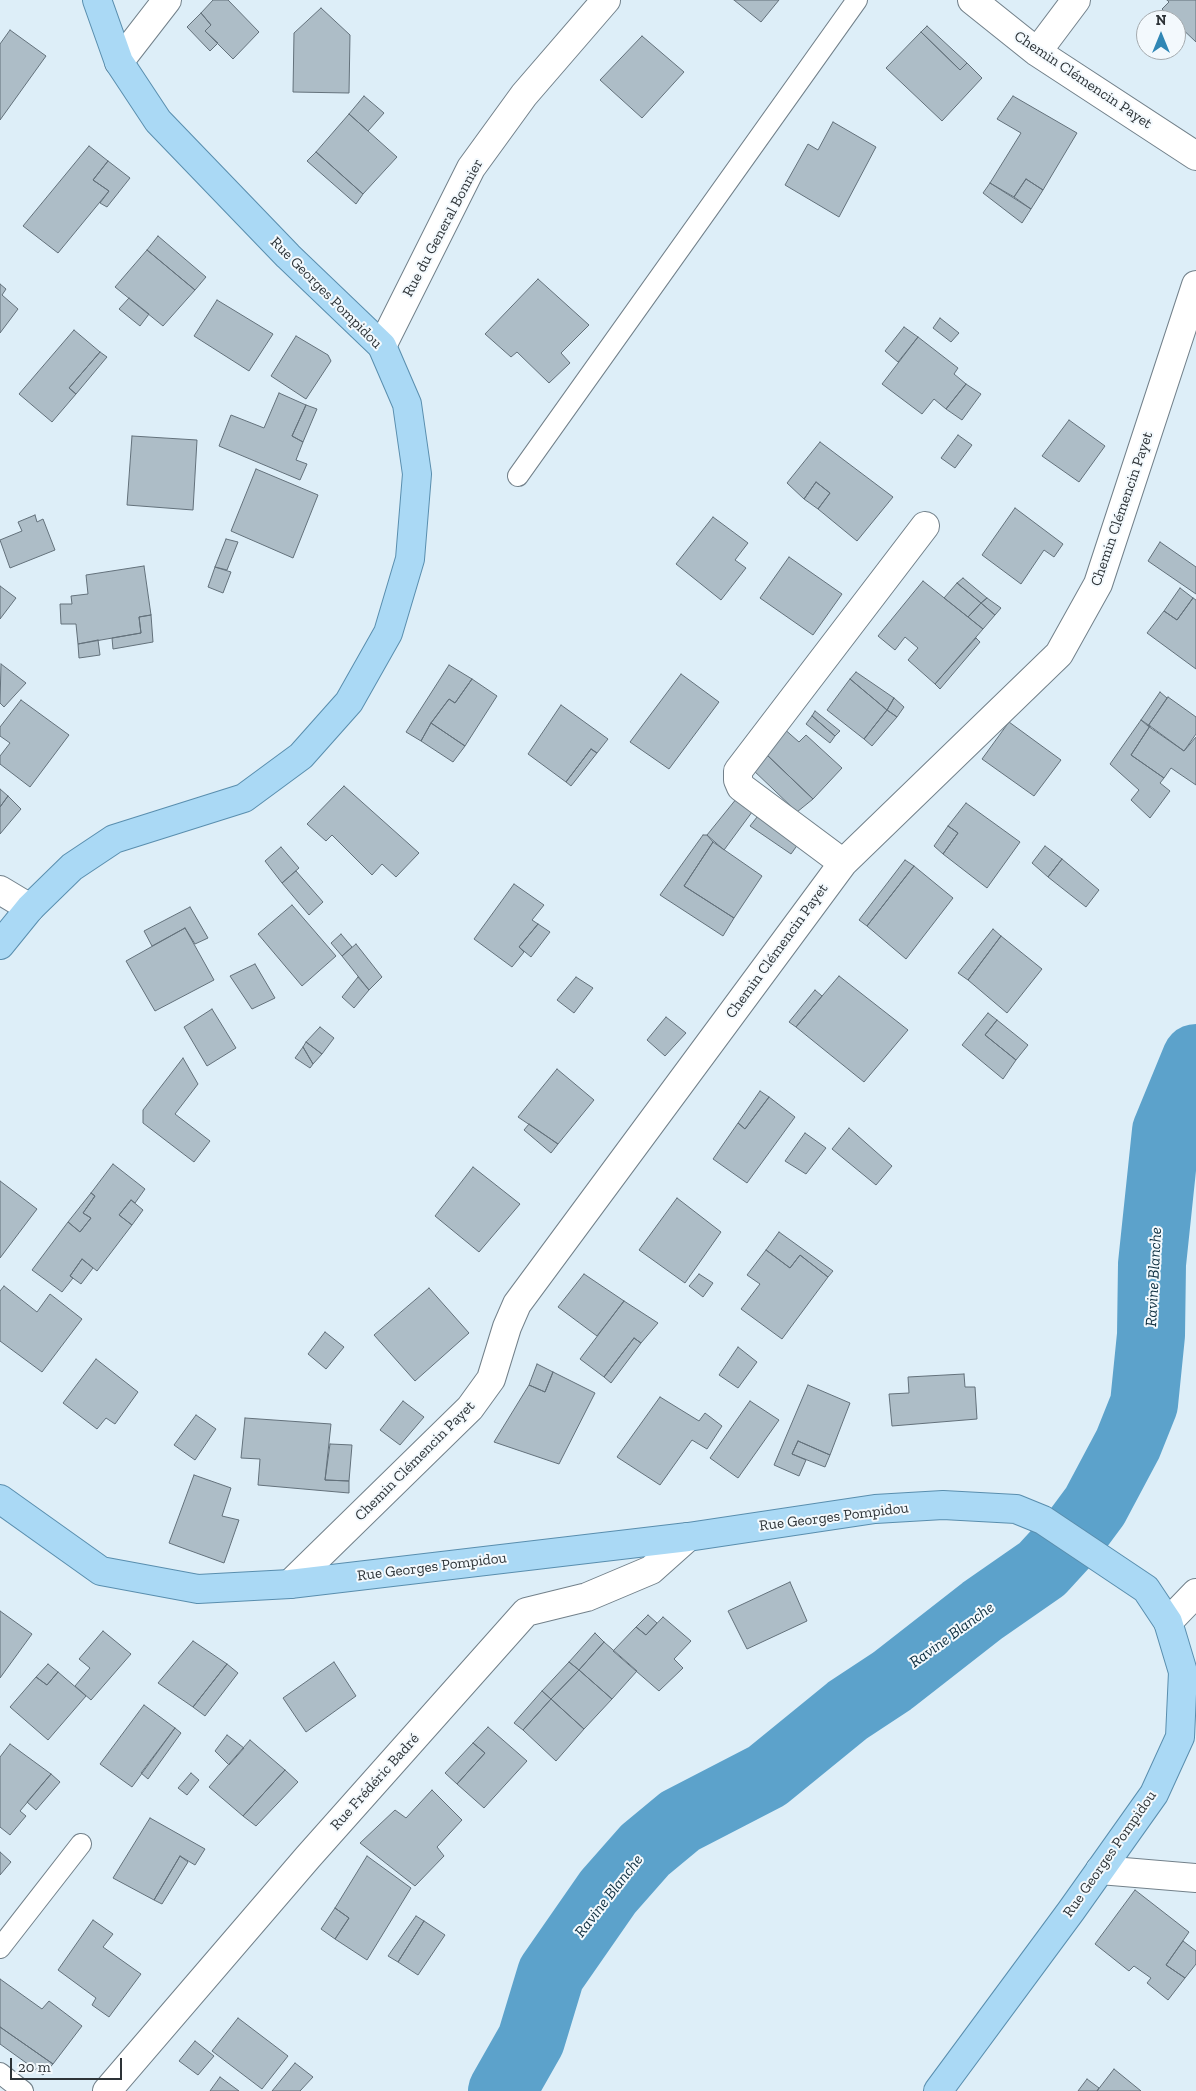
<!DOCTYPE html>
<meta charset="utf-8">
<style>
body{margin:0}
#map{position:relative;width:1196px;height:2091px;overflow:hidden;background:#ddeef8;font-family:"Zilla Slab",serif}
canvas{display:block}
.north{position:absolute;left:1136px;top:10px;width:50px;height:50px;box-sizing:border-box;background:#f3f9fd;border:1px solid #a4aaae;border-radius:50%;rotate:0deg;font-size:14px;font-weight:700;line-height:20px;text-align:center;color:#2d3337}
.north::after{content:'';display:block;margin:auto;width:18px;height:22px;background:#3087b5;clip-path:polygon(50% 0,100% 100%,50% 72%,0 100%)}
.scale{position:absolute;left:10px;top:2058px;width:112px;height:22px;box-sizing:border-box;border:2px solid #2d3337;border-top:0;padding-left:6px;font-size:15px;line-height:18px;white-space:nowrap;color:#2d3337;-webkit-text-stroke:4px #f3f9fd;paint-order:stroke}
</style>
<div id="map">
<canvas width="1196" height="2091"></canvas>
<div class="north">N</div>
<div class="scale">20 m</div>
</div>
<script>
const c = document.querySelector('canvas').getContext('2d');
c.lineJoin = 'round';
const toPath = rows => new Path2D(rows.map(r => 'M' + r).join(''));
function strokePath(path, color, width, dash) { c.strokeStyle = color; c.lineWidth = width; c.lineCap = dash ? 'butt' : 'round'; c.setLineDash(dash || []); c.stroke(path); }
function paint(path, color) { c.fillStyle = color; c.fill(path, 'evenodd'); }
function drawText(font, color, halo, rows, align = 'center') {
  c.font = font + ' "Zilla Slab",serif'; c.lineWidth = 4; c.setLineDash([]); c.textBaseline = 'middle'; c.strokeStyle = halo; c.fillStyle = color; for (const [text, x, y, turn = 0] of rows) {
    c.save(); c.translate(x, y); c.rotate((+turn || 0) * Math.PI / 180); c.textAlign = isNaN(turn) ? turn : align; if (halo) c.strokeText(text, 0, 0); c.fillText(text, 0, 0); c.restore();
  }
}
const river = toPath([
 [502,2091,531,2040,551,1974,608,1892,645,1850,680,1821,767,1776,848,1710,892,1681,983,1610,1042,1569,1075,1533,1095,1506,1128,1444,1144,1404,1151,1335,1152,1264,1166,1131,1196,1058]
]);
const building = toPath([
 [213,0,228,0,259,32,233,59,205,31,211,25,201,13,213,0],
 [734,0,779,0,761,22,734,0],
 [1167,0,1196,0,1196,42,1176,23,1176,20,1173,20,1162,9,1169,2,1167,0],
 [321,8,350,35,349,93,293,92,294,33,321,8],
 [201,13,211,25,205,31,218,43,210,51,187,27,201,13],
 [927,26,967,63,960,70,921,32,927,26],
 [10,30,46,56,0,120,0,44,10,30],
 [921,32,960,70,967,63,982,78,942,121,886,68,921,32],
 [642,36,684,72,642,118,600,80,642,36],
 [364,96,384,113,368,131,349,114,364,96],
 [1013,96,1077,133,1043,190,1026,179,1014,197,990,183,1021,133,997,119,1013,96],
 [349,114,397,157,363,194,316,152,349,114],
 [833,122,876,147,839,217,785,185,808,144,818,150,833,122],
 [89,146,108,161,93,180,109,191,58,253,23,226,89,146],
 [316,152,363,194,356,204,307,161,316,152],
 [108,161,130,178,107,207,100,203,109,191,93,180,108,161],
 [1026,179,1043,190,1031,209,1014,197,1026,179],
 [990,183,1031,209,1022,223,983,193,990,183],
 [158,236,206,277,195,290,147,250,158,236],
 [147,250,195,290,163,326,115,287,147,250],
 [538,279,589,325,561,353,570,363,549,383,517,352,511,357,485,334,538,279],
 [0,284,6,289,2,295,18,309,0,333,0,284],
 [129,298,149,314,140,326,119,309,129,298],
 [217,300,273,334,249,371,194,336,217,300],
 [940,318,959,333,951,342,933,328,940,318],
 [904,327,918,337,898,362,885,351,904,327],
 [74,330,100,352,69,388,76,394,52,422,19,394,74,330],
 [296,336,328,355,331,361,306,399,271,376,296,336],
 [918,337,958,368,954,374,966,384,946,409,934,399,922,414,882,384,918,337],
 [100,352,107,357,76,394,69,388,100,352],
 [966,384,981,394,962,420,946,409,966,384],
 [279,393,306,405,292,436,303,442,296,460,307,464,300,480,219,446,231,415,264,428,279,393],
 [306,405,317,409,303,442,292,436,306,405],
 [1069,420,1105,446,1079,482,1042,456,1069,420],
 [958,435,972,445,955,468,941,458,958,435],
 [132,436,197,440,193,510,127,505,132,436],
 [820,442,893,497,857,541,818,509,830,493,816,482,804,499,787,483,820,442],
 [256,469,318,495,293,558,231,531,256,469],
 [816,482,830,493,818,509,804,499,816,482],
 [1015,508,1063,544,1054,557,1044,550,1021,584,982,555,1015,508],
 [35,515,37,522,43,519,55,550,10,568,0,540,22,531,18,522,35,515],
 [713,517,748,543,735,560,746,568,721,600,676,564,713,517],
 [226,539,238,542,227,570,215,567,226,539],
 [1160,542,1196,567,1196,594,1148,561,1160,542],
 [789,557,842,594,813,635,760,598,789,557],
 [144,566,151,615,139,617,141,633,78,644,76,624,61,624,60,604,72,604,71,596,88,594,86,575,144,566],
 [215,567,231,572,223,593,208,587,215,567],
 [963,578,987,598,981,603,957,583,963,578],
 [923,581,983,629,935,684,908,660,918,648,905,637,895,650,878,636,923,581],
 [957,583,981,603,968,617,944,598,957,583],
 [0,586,16,598,0,619,0,586],
 [1180,588,1193,598,1177,620,1164,611,1180,588],
 [987,598,1001,608,995,615,981,603,987,598],
 [1193,598,1196,600,1196,669,1147,633,1164,611,1177,620,1193,598],
 [981,603,995,615,983,629,968,617,981,603],
 [151,615,153,642,113,649,112,638,141,633,139,617,151,615],
 [976,638,980,642,940,689,935,684,976,638],
 [98,640,100,655,79,658,78,644,98,640],
 [1,664,26,683,4,707,0,703,1,664],
 [449,665,472,679,455,703,449,699,431,723,421,741,406,732,449,665],
 [856,672,894,698,887,710,850,679,856,672],
 [681,674,719,702,669,769,630,742,681,674],
 [472,679,497,696,465,746,431,723,449,699,455,703,472,679],
 [850,679,887,710,864,739,827,710,850,679],
 [1160,692,1167,698,1148,726,1141,720,1160,692],
 [1168,697,1196,717,1196,734,1184,751,1148,726,1168,697],
 [894,698,904,707,897,717,887,710,894,698],
 [21,700,69,735,30,787,0,764,0,756,10,743,0,736,0,727,21,700],
 [561,705,608,739,597,753,591,749,566,782,528,754,561,705],
 [887,710,897,717,872,746,864,739,887,710],
 [815,711,840,731,835,736,812,716,815,711],
 [812,716,835,736,830,743,806,724,812,716],
 [1141,720,1150,726,1131,755,1164,778,1160,783,1170,791,1150,818,1131,800,1139,790,1110,764,1141,720],
 [1009,722,1061,760,1034,796,982,759,1009,722],
 [431,723,465,746,453,762,421,741,431,723],
 [1150,726,1184,751,1196,737,1196,785,1171,768,1164,778,1131,755,1150,726],
 [782,727,799,742,806,735,842,768,813,799,766,754,782,727],
 [591,749,597,753,571,786,566,782,591,749],
 [766,754,813,799,797,812,751,768,766,754],
 [344,786,419,853,396,877,382,864,372,875,332,835,326,841,307,824,344,786],
 [0,789,8,796,0,807,0,789],
 [8,796,21,809,0,834,0,807,8,796],
 [737,798,755,808,724,850,707,835,737,798],
 [966,803,1020,842,987,888,943,854,958,833,948,826,966,803],
 [761,812,801,840,791,854,750,826,761,812],
 [948,826,958,833,943,854,934,846,948,826],
 [703,835,707,835,713,842,684,886,734,918,723,936,660,895,703,835],
 [713,842,762,876,734,918,684,886,713,842],
 [1045,846,1062,859,1048,877,1032,863,1045,846],
 [281,847,299,868,282,883,265,861,281,847],
 [1062,859,1099,890,1086,907,1048,877,1062,859],
 [905,860,914,866,867,926,859,920,905,860],
 [914,866,953,898,906,959,867,926,914,866],
 [296,871,323,902,309,915,282,883,296,871],
 [514,884,544,905,532,920,538,924,519,947,524,952,512,967,474,939,514,884],
 [292,905,336,956,302,986,258,934,292,905],
 [190,907,208,938,195,944,185,928,152,946,144,931,190,907],
 [538,924,550,932,531,957,519,947,538,924],
 [185,928,214,980,155,1011,126,961,185,928],
 [993,929,1001,936,968,980,958,973,993,929],
 [341,934,352,947,342,956,331,943,341,934],
 [1001,936,1042,969,1007,1013,968,980,1001,936],
 [356,944,382,977,369,990,342,956,356,944],
 [255,964,275,998,252,1009,230,976,255,964],
 [839,976,908,1030,864,1082,796,1027,839,976],
 [358,977,369,990,354,1008,342,997,358,977],
 [576,977,593,988,574,1013,557,1000,576,977],
 [815,990,822,996,796,1027,789,1022,815,990],
 [212,1009,236,1048,207,1066,184,1027,212,1009],
 [988,1013,997,1020,985,1035,1016,1060,1003,1079,962,1045,988,1013],
 [666,1017,686,1033,665,1056,647,1040,666,1017],
 [997,1020,1028,1045,1016,1060,985,1035,997,1020],
 [320,1027,334,1038,322,1054,306,1042,320,1027],
 [306,1042,322,1054,313,1064,303,1047,306,1042],
 [303,1047,313,1064,310,1068,295,1058,303,1047],
 [183,1058,198,1084,175,1114,210,1141,194,1162,143,1123,143,1110,183,1058],
 [557,1069,594,1100,558,1144,518,1117,557,1069],
 [760,1091,769,1097,745,1129,738,1123,760,1091],
 [769,1097,795,1117,747,1183,713,1159,738,1123,745,1129,769,1097],
 [529,1124,558,1144,551,1153,524,1130,529,1124],
 [849,1128,892,1166,876,1185,832,1149,849,1128],
 [805,1133,826,1148,806,1174,785,1161,805,1133],
 [113,1164,145,1189,135,1203,131,1200,119,1215,132,1225,97,1271,82,1259,70,1276,73,1278,62,1292,32,1270,68,1222,80,1232,91,1218,83,1213,95,1196,91,1193,113,1164],
 [473,1167,520,1204,479,1252,435,1216,473,1167],
 [0,1181,37,1209,0,1258,0,1181],
 [91,1193,95,1196,83,1213,91,1218,80,1232,68,1222,91,1193],
 [677,1198,721,1232,685,1283,639,1250,677,1198],
 [131,1200,143,1210,132,1225,119,1215,131,1200],
 [779,1232,833,1271,828,1277,800,1255,790,1268,766,1250,779,1232],
 [766,1250,790,1268,800,1255,828,1277,782,1339,741,1309,760,1284,747,1275,766,1250],
 [82,1259,93,1268,81,1284,70,1276,82,1259],
 [584,1274,624,1301,597,1336,558,1307,584,1274],
 [699,1274,713,1283,703,1297,689,1286,699,1274],
 [4,1286,37,1312,50,1294,82,1319,42,1372,0,1341,0,1291,4,1286],
 [429,1288,469,1333,415,1381,374,1335,429,1288],
 [624,1301,658,1323,641,1343,634,1338,604,1377,580,1359,624,1301],
 [325,1332,344,1347,326,1369,308,1354,325,1332],
 [634,1338,641,1343,611,1383,604,1377,634,1338],
 [738,1347,757,1362,738,1388,719,1375,738,1347],
 [96,1359,138,1392,115,1424,106,1418,97,1429,63,1403,96,1359],
 [537,1364,553,1372,545,1392,529,1385,537,1364],
 [553,1372,595,1393,559,1464,494,1442,529,1385,545,1392,553,1372],
 [964,1374,965,1387,975,1387,977,1419,892,1426,889,1394,909,1393,908,1377,964,1374],
 [808,1385,850,1403,830,1455,798,1441,792,1454,806,1460,799,1476,774,1465,808,1385],
 [660,1397,699,1421,705,1413,722,1426,707,1449,692,1440,660,1485,617,1457,660,1397],
 [403,1401,424,1417,400,1445,380,1430,403,1401],
 [750,1401,779,1420,738,1478,710,1458,750,1401],
 [196,1415,216,1429,195,1460,174,1445,196,1415],
 [245,1418,331,1424,325,1480,349,1481,349,1493,258,1485,260,1459,241,1458,245,1418],
 [798,1441,830,1455,825,1467,792,1454,798,1441],
 [330,1444,352,1445,349,1481,325,1480,330,1444],
 [194,1475,231,1488,222,1516,239,1520,224,1563,169,1543,194,1475],
 [790,1582,807,1621,747,1649,728,1611,790,1582],
 [0,1611,32,1634,0,1678,0,1611],
 [648,1615,657,1623,646,1635,636,1627,648,1615],
 [663,1617,691,1641,674,1659,683,1668,659,1691,613,1651,636,1627,646,1635,663,1617],
 [103,1631,131,1654,91,1700,75,1686,90,1668,79,1659,103,1631],
 [595,1633,604,1642,579,1670,569,1662,595,1633],
 [193,1641,227,1664,193,1707,158,1683,193,1641],
 [604,1642,637,1671,612,1699,579,1670,604,1642],
 [334,1662,356,1696,306,1732,283,1698,334,1662],
 [569,1662,579,1670,551,1699,542,1691,569,1662],
 [48,1664,58,1672,47,1685,36,1677,48,1664],
 [227,1664,238,1673,205,1716,193,1707,227,1664],
 [579,1670,612,1699,584,1729,551,1699,579,1670],
 [58,1672,86,1696,48,1740,10,1707,36,1677,47,1685,58,1672],
 [542,1691,551,1699,523,1730,514,1723,542,1691],
 [551,1699,584,1729,556,1761,523,1730,551,1699],
 [144,1705,175,1728,132,1787,100,1764,144,1705],
 [488,1727,527,1761,484,1808,457,1784,485,1753,473,1743,488,1727],
 [175,1728,181,1733,148,1779,141,1773,175,1728],
 [227,1735,244,1748,229,1765,215,1751,227,1735],
 [250,1740,285,1770,243,1816,209,1787,250,1740],
 [473,1743,485,1753,457,1784,445,1773,473,1743],
 [10,1744,51,1774,20,1811,26,1816,10,1835,0,1827,0,1757,10,1744],
 [285,1770,298,1782,256,1826,243,1816,285,1770],
 [191,1773,199,1780,187,1795,178,1788,191,1773],
 [51,1774,60,1782,36,1810,27,1802,51,1774],
 [432,1790,462,1820,437,1847,444,1856,415,1886,360,1843,395,1810,406,1818,432,1790],
 [150,1818,205,1849,195,1865,180,1856,154,1900,113,1878,150,1818],
 [0,1852,11,1862,0,1875,0,1852],
 [180,1856,188,1862,162,1904,154,1900,180,1856],
 [367,1856,411,1888,367,1960,335,1939,349,1918,335,1908,367,1856],
 [1135,1890,1189,1932,1166,1965,1185,1978,1168,2000,1147,1983,1151,1978,1134,1966,1129,1971,1095,1944,1135,1890],
 [335,1908,349,1918,335,1939,321,1929,335,1908],
 [416,1916,424,1921,398,1962,388,1956,416,1916],
 [93,1920,113,1934,103,1947,141,1974,109,2017,92,2005,96,1998,58,1970,93,1920],
 [424,1921,445,1935,418,1975,398,1962,424,1921],
 [1183,1941,1196,1951,1196,1964,1185,1978,1166,1965,1183,1941],
 [0,1979,42,2009,49,2001,82,2026,53,2064,0,2027,0,1979],
 [238,2018,288,2056,262,2089,212,2051,238,2018],
 [0,2027,53,2064,43,2075,0,2044,0,2027],
 [195,2041,214,2056,198,2075,179,2061,195,2041],
 [295,2063,313,2077,300,2091,272,2091,295,2063],
 [1114,2069,1141,2091,1097,2091,1114,2069],
 [220,2077,239,2091,210,2091,220,2077],
 [1087,2079,1099,2088,1097,2091,1078,2091,1087,2079]
]);
const service = toPath([
 [518,476,857,0],
 [0,1948,81,1844],
 [0,2073,23,2091]
]);
const minor = toPath([
 [972,0,1037,52,1196,156],
 [1037,52,1076,0],
 [119,62,167,0],
 [382,346,471,168,524,95,606,0],
 [843,863,741,787,738,780,738,771,925,526],
 [0,890,30,908],
 [290,1584,470,1408,491,1379,507,1327,517,1304,843,863,1059,654,1098,584,1196,285],
 [1168,1622,1196,1593],
 [1100,1870,1196,1878],
 [107,2091,308,1857,526,1612,587,1597,651,1570,688,1537]
]);
const primary = toPath([
 [0,945,30,908,72,867,114,839,244,798,301,756,349,702,388,633,410,559,417,474,407,404,382,346,288,256,158,121,119,62,97,0],
 [0,1499,101,1571,198,1589,290,1584,688,1537,875,1509,943,1505,1016,1509,1043,1520,1146,1589,1168,1622,1183,1672,1180,1737,1154,1794,1071,1911,938,2091]
]);
const streetNames = [
 ["Chemin Clémencin Payet",1083,80,34],
 ["Rue du General Bonnier",443,228,-62],
 ["Rue Georges Pompidou",326,293,45],
 ["Chemin Clémencin Payet",1122,509,-71],
 ["Chemin Clémencin Payet",777,951,-54],
 ["Chemin Clémencin Payet",415,1461,-45],
 ["Rue Georges Pompidou",834,1517,-7],
 ["Rue Georges Pompidou",432,1567,-7],
 ["Rue Frédéric Badré",375,1782,-48],
 ["Rue Georges Pompidou",1110,1854,-55]
];
const waterNames = [
 ["Ravine Blanche",1154,1277,-87],
 ["Ravine Blanche",952,1635,-36],
 ["Ravine Blanche",609,1896,-52]
];
strokePath(river, '#5ca2cb', 68);
paint(building, '#adbdc7');
strokePath(building, '#63717b', 1);
strokePath(service, '#72808a', 22);
strokePath(minor, '#72808a', 30);
strokePath(primary, '#598eae', 30);
strokePath(service, '#fff', 20);
strokePath(minor, '#fff', 28);
strokePath(primary, '#aad9f5', 28);
drawText('15px', '#2d3337', '#f3f9fd', streetNames);
drawText('italic 16px', '#0c2d3e', '#f3f9fd', waterNames);
</script>
